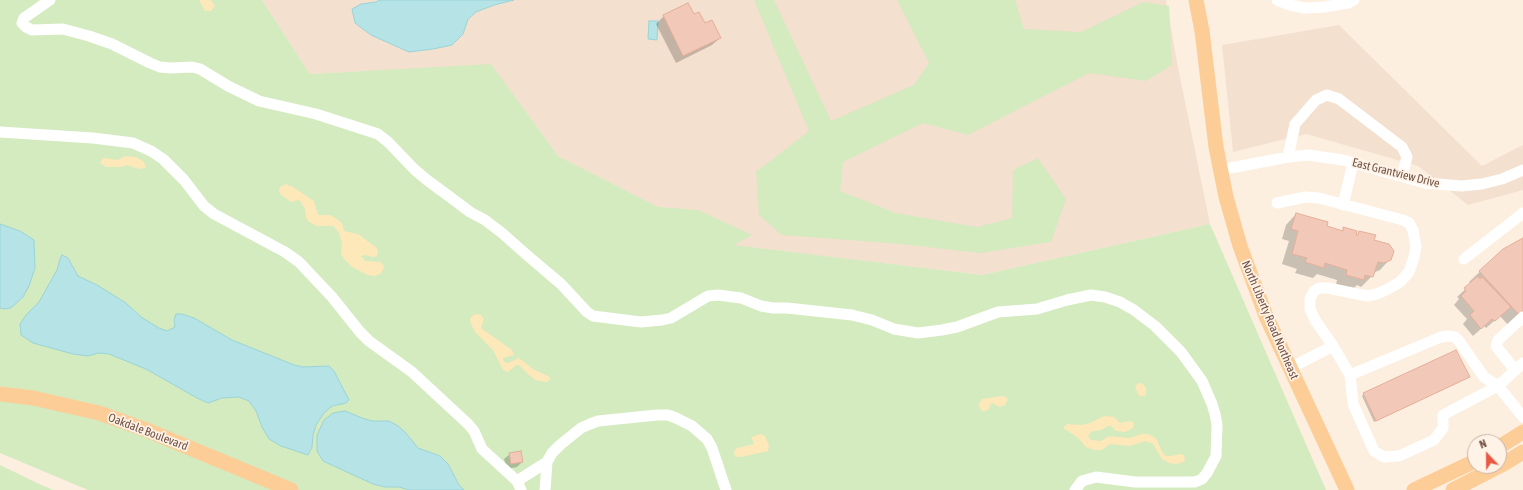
<!DOCTYPE html>
<style>
body{margin:0}
#map{position:relative;width:1523px;height:490px;overflow:hidden;background:#fcefe0;font-family:"Asap Condensed",sans-serif}
canvas{display:block}
.north{position:absolute;left:1467px;top:434px;width:40px;height:40px;box-sizing:border-box;background:#fff3e7;border:1px solid #c7b3a7;border-radius:50%;rotate:338deg;font-size:11px;font-weight:700;line-height:16px;text-align:center;color:#735347}
.north::after{content:'';display:block;margin:auto;width:14px;height:18px;background:#e95843;clip-path:polygon(50% 0,100% 100%,50% 72%,0 100%)}
</style>
<div id="map">
<canvas width="1523" height="490"></canvas>
<div class="north">N</div>
</div>
<script>
const c = document.querySelector('canvas').getContext('2d');
c.lineJoin = 'round';
function paint(path, color) { c.fillStyle = color; c.fill(path, 'evenodd'); }
const toPath = rows => new Path2D(rows.map(r => 'M' + r).join(''));
function strokePath(path, color, width, dash) { c.strokeStyle = color; c.lineWidth = width; c.lineCap = dash ? 'butt' : 'round'; c.setLineDash(dash || []); c.stroke(path); }
function drawText(font, color, halo, rows, align = 'center') {
  c.font = font + ' "Asap Condensed",sans-serif'; c.lineWidth = 3.5; c.setLineDash([]); c.textBaseline = 'middle'; c.strokeStyle = halo; c.fillStyle = color; for (const [text, x, y, turn = 0] of rows) {
    c.save(); c.translate(x, y); c.rotate((+turn || 0) * Math.PI / 180); c.textAlign = isNaN(turn) ? turn : align; if (halo) c.strokeText(text, 0, 0); c.fillText(text, 0, 0); c.restore();
  }
}
const residential = toPath([
 [262,0,1166,0,1178,67,1210,224,982,275,731,245,558,156,491,65,310,74],
 [1339,25,1482,166,1523,145,1523,190,1468,205,1418,166,1306,134,1233,152,1222,45]
]);
const green = toPath([
 [0,0,262,0,310,74,491,64,558,156,658,207,698,210,752,235,734,245,982,275,1210,224,1326,490,88,490,0,453],
 [754,0,774,0,831,121,914,85,929,63,897,0,1015,0,1024,29,1081,32,1143,2,1169,6,1172,65,1146,81,1089,73,968,135,923,123,843,162,840,191,896,213,977,227,1012,218,1013,170,1038,158,1066,199,1051,242,980,253,901,244,782,235,759,215,756,172,809,131],
 [0,465,35,482,53,490,0,490]
]);
const sand = toPath([
 [199,0,211,0,215,6,211,11,205,11],
 [125,156,136,157,143,161,146,166,145,168,139,169,127,165,121,167,106,167,100,163,102,159,104,158,118,160],
 [286,184,293,187,314,201,318,215,330,215,337,219,342,223,344,231,358,234,377,248,378,252,377,256,373,257,365,255,361,256,365,261,380,262,384,266,383,270,380,274,375,276,368,275,352,267,344,259,341,254,342,244,339,233,333,226,317,226,309,222,306,218,305,209,300,201,298,200,291,202,280,194,279,190,280,187],
 [477,314,481,315,484,319,481,328,512,350,514,355,503,358,504,362,508,363,519,358,533,369,550,377,550,379,547,382,535,380,528,374,519,365,516,365,508,372,503,370,493,350,475,332,471,324,470,319,473,315],
 [1138,383,1143,384,1146,388,1146,394,1145,396,1140,396,1138,394,1135,386],
 [1003,396,1008,399,1005,405,999,407,993,403,991,404,988,410,985,411,982,411,978,405,982,399],
 [1104,416,1114,417,1120,423,1130,421,1133,422,1134,425,1133,428,1125,432,1116,431,1111,426,1108,426,1101,430,1093,431,1088,435,1091,440,1101,441,1109,436,1129,438,1142,434,1148,434,1156,438,1162,452,1166,456,1171,456,1180,454,1184,455,1185,460,1183,462,1177,464,1169,463,1162,459,1153,444,1145,441,1129,446,1110,444,1102,450,1094,450,1086,447,1077,437,1063,428,1067,424,1081,425,1090,423],
 [761,434,765,436,769,445,768,451,741,457,735,457,734,451,737,448,754,444,751,437]
]);
const water = toPath([
 [380,0,514,0,494,5,476,12,468,19,463,34,452,45,433,49,409,52,371,35,355,23,352,9,361,4,376,2,380,0],
 [649,21,658,21,657,40,648,39,649,21],
 [0,224,20,231,34,240,35,268,29,286,23,297,11,308,3,309,0,308,0,224],
 [62,255,68,258,78,276,97,285,126,303,141,317,159,328,167,331,175,327,174,320,176,314,182,314,194,318,232,340,294,365,303,367,329,366,334,371,349,400,346,403,332,406,324,413,316,425,313,435,312,447,308,455,281,446,269,439,262,427,256,411,249,401,239,397,222,398,208,403,197,398,146,369,109,354,98,353,88,356,73,354,33,343,21,335,20,324,26,315,39,302,57,270,60,259,62,255],
 [345,411,362,418,372,421,389,421,398,426,405,432,418,448,440,456,448,464,459,485,464,490,409,490,399,487,385,487,373,484,323,461,317,451,317,435,324,420,333,413,345,411]
]);
const shadow = toPath([
 [664,16,693,16,720,38,712,45,676,63,656,24],
 [1296,214,1325,227,1341,231,1344,229,1355,237,1360,232,1373,241,1390,259,1380,270,1373,273,1372,276,1361,287,1357,285,1353,289,1336,285,1337,280,1317,274,1313,278,1295,273,1297,269,1282,264,1289,241,1282,239,1286,225],
 [1523,239,1523,314,1510,327,1500,316,1486,328,1484,326,1473,336,1463,324,1467,319,1454,305,1459,299,1457,297,1471,284,1469,282,1503,250],
 [1469,377,1374,422,1362,396,1364,394],
 [510,454,522,462,517,467,507,469,504,459]
]);
const building = toPath([
 [688,3,694,14,699,12,705,23,712,20,721,38,683,56,663,15,688,3],
 [1296,213,1328,222,1327,226,1343,231,1343,227,1357,231,1356,235,1358,235,1359,231,1376,235,1374,240,1389,244,1394,251,1391,260,1384,263,1378,262,1373,277,1365,275,1364,280,1346,275,1347,270,1325,263,1324,268,1305,262,1307,258,1292,254,1298,231,1291,229,1296,213],
 [1523,238,1523,315,1521,317,1479,271,1503,249,1523,238],
 [1478,276,1480,279,1482,277,1511,307,1495,321,1492,319,1481,329,1470,315,1474,311,1461,296,1466,291,1464,288,1478,276],
 [1456,350,1470,377,1376,421,1363,393,1456,350],
 [521,451,523,462,511,464,509,453,521,451]
]);
const minor = toPath([
 [50,0,24,18,22,23,26,27,32,30,63,29,89,36,112,44,150,63,160,67,170,68,192,67,200,69,228,86,259,101,316,114,378,134,388,142,415,170,427,180,450,197,470,212,485,220,502,233,528,256,561,284,587,312,593,316,641,322,662,320,671,318,708,296,718,295,741,298,761,306,773,308,787,308,852,315,872,320,894,329,918,333,942,330,957,327,998,312,1037,309,1067,300,1091,295,1105,297,1120,302,1134,310,1155,326,1181,352,1202,381,1212,404,1215,414,1217,425,1216,456,1207,473,1202,479,1195,482,1135,482,1096,477,1082,481,1075,490],
 [1277,0,1290,5,1305,8,1324,7,1348,3,1354,0],
 [0,132,93,138,133,143,151,151,163,159,184,180,204,206,214,214,285,252,299,262,332,297,360,332,369,341,412,372,468,424,474,431,482,449,517,481,521,490],
 [1288,157,1295,124,1316,100,1327,95,1339,99,1402,147,1407,157,1402,176],
 [1220,170,1288,157,1308,155,1343,160,1425,183,1461,186,1482,184,1502,179,1523,170],
 [1277,203,1305,197,1319,198,1403,220,1409,223,1413,230,1416,247,1414,257,1409,272,1400,282,1388,289,1377,294,1367,296,1328,288,1319,288,1314,291,1310,299,1310,309,1315,320,1333,346,1350,375,1441,337,1448,336,1455,337,1459,341,1484,377,1498,386,1523,417],
 [1343,205,1353,163],
 [1464,259,1523,213],
 [1290,368,1333,346],
 [1515,370,1496,346,1498,340,1523,317],
 [1350,375,1353,404,1374,451,1384,457,1399,456,1434,440,1443,428,1443,415,1498,386,1523,363],
 [517,481,547,462],
 [545,490,547,462,552,453,560,445,581,428,590,424,598,421,657,415,668,415,676,418,692,426,707,439,712,448,726,490]
]);
const major = toPath([
 [1196,0,1202,31,1216,147,1226,197,1240,246,1266,316,1347,490],
 [0,394,33,398,99,413,144,429,291,490],
 [1499,447,1523,432],
 [1414,490,1475,461],
 [1453,490,1505,463,1523,452]
]);
const streetNames = [
 ["East Grantview Drive",1396,173,14],
 ["North Liberty Road Northeast",1270,320,67],
 ["Oakdale Boulevard",148,432,21]
];
paint(residential, '#f4e0cf');
paint(green, '#d4eabf');
paint(sand, '#fde8ba');
paint(water, '#b5e3e6');
strokePath(water, '#9bd4d8', 1);
paint(shadow, '#0003');
paint(building, '#f2c9b8');
strokePath(building, '#e5ae98', 1);
strokePath(minor, '#fff', 11);
strokePath(major, '#fdcd97', 15);
drawText('12px', '#735347', '#fff3e7', streetNames);
</script>
